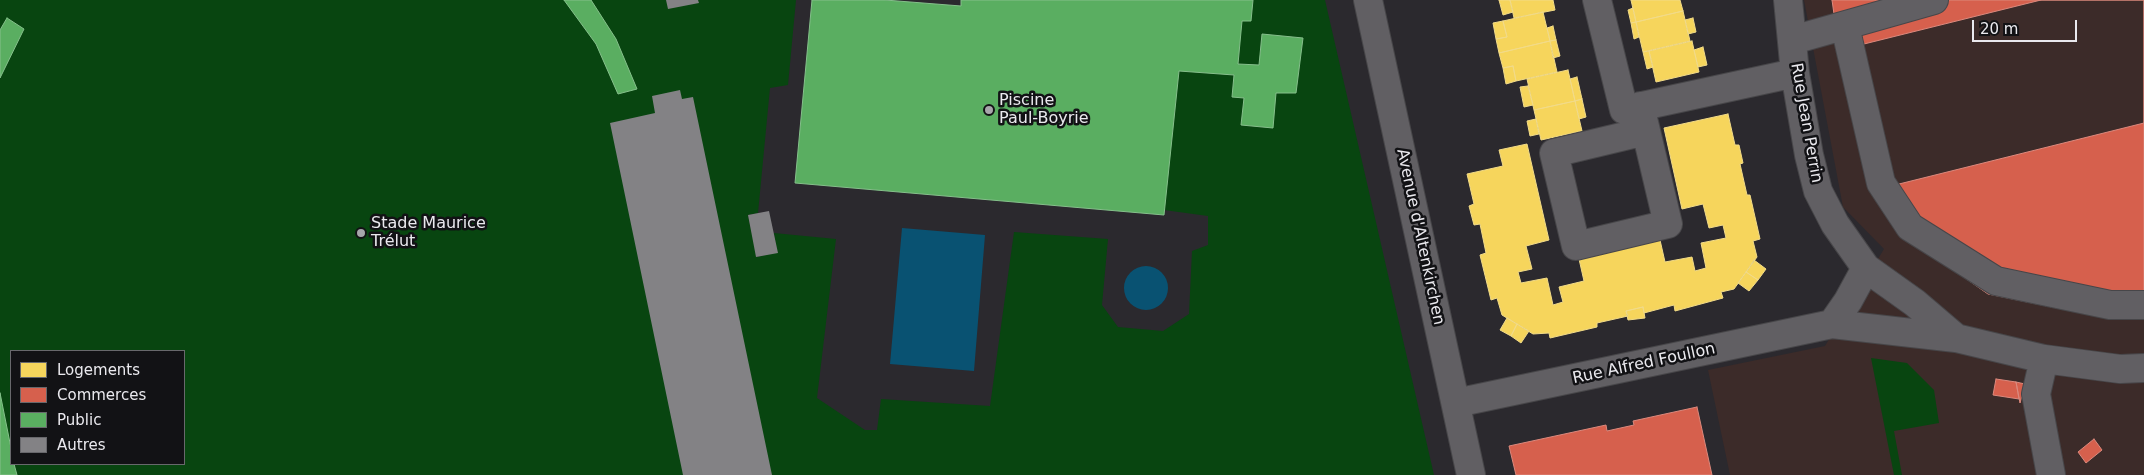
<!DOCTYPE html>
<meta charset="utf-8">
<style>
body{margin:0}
#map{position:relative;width:2144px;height:475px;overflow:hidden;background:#2b292e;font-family:"DejaVu Sans",sans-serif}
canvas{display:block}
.legend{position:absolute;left:10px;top:350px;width:175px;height:115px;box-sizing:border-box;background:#121215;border:1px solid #68686c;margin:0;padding:6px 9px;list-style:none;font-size:15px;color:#eae9ee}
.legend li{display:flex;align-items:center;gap:10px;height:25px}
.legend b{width:25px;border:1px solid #68686c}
.scale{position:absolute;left:1972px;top:20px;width:105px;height:22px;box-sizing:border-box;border:2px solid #eae9ee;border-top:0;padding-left:6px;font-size:15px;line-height:18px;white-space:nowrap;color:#eae9ee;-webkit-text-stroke:4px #121215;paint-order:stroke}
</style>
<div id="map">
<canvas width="2144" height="475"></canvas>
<ul class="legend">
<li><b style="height:14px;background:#f6d55c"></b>Logements</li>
<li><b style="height:14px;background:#d6604d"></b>Commerces</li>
<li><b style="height:14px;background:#5aae61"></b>Public</li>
<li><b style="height:14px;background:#838285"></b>Autres</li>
</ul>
<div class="scale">20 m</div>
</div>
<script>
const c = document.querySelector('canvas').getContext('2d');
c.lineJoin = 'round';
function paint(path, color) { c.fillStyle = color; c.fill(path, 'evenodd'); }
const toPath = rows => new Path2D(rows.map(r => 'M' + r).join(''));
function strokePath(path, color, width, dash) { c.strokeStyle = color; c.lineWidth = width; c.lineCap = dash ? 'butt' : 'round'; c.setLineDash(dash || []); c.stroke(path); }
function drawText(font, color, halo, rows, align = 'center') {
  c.font = font + ' "DejaVu Sans",sans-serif'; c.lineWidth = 5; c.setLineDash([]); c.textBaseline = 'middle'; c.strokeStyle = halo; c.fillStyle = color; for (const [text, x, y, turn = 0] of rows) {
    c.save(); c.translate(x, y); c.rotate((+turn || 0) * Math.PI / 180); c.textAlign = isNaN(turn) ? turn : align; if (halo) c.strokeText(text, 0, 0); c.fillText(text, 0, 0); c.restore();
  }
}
const commercial = toPath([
 [1804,0,2144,0,2144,475,1730,475,1708,370,1825,346,1884,249,1843,207]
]);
const green = toPath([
 [0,0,796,0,788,85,770,88,758,213,748,215,757,257,777,252,774,233,836,239,817,398,865,430,877,430,881,399,990,406,1014,232,1108,239,1102,305,1118,327,1163,331,1189,314,1192,251,1208,245,1208,216,1164,210,1179,71,1234,75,1232,96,1244,98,1241,125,1272,128,1276,93,1296,93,1303,38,1262,34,1259,65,1238,64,1242,21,1251,21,1253,0,1325,0,1434,475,0,475],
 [11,351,184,351,184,464,11,464],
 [1871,358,1907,363,1934,390,1939,423,1894,431,1902,475,1894,475]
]);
const water = toPath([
 [902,228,985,235,974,371,890,364],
 '1124 288a22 22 0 1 1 44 0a22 22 0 1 1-44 0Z'
]);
const homes = toPath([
 [1499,0,1510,0,1513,12,1503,15,1499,0],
 [1510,0,1553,0,1555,10,1514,18,1510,0],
 [1631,0,1680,0,1683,11,1636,22,1631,0],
 [1633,8,1636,22,1631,23,1628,10,1633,8],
 [1683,11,1690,41,1643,52,1636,22,1683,11],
 [1543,12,1550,41,1499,53,1496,39,1507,37,1503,21,1543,12],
 [1693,18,1696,32,1688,34,1685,20,1693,18],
 [1503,21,1507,37,1496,39,1493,23,1503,21],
 [1636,22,1639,37,1634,39,1631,23,1636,22],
 [1553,26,1556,40,1550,41,1547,28,1553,26],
 [1556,40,1560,56,1553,58,1550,41,1556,40],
 [1550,41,1557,72,1516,81,1513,66,1503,68,1499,53,1550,41],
 [1692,41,1699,72,1656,82,1649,51,1692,41],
 [1703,47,1707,65,1698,67,1694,50,1703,47],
 [1649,51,1653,67,1647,69,1643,52,1649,51],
 [1513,66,1516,81,1506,84,1503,68,1513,66],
 [1568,70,1575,101,1534,110,1527,79,1568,70],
 [1577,77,1582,99,1575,101,1570,79,1577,77],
 [1528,86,1533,105,1524,107,1520,87,1528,86],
 [1582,99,1586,117,1579,119,1575,101,1582,99],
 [1575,101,1582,131,1541,140,1534,110,1575,101],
 [1728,114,1735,145,1739,145,1743,163,1740,164,1747,195,1750,195,1760,239,1753,241,1757,257,1734,289,1721,292,1723,298,1675,311,1674,305,1644,313,1643,307,1626,311,1628,316,1597,323,1597,327,1550,338,1549,333,1533,334,1502,315,1497,298,1491,300,1480,255,1486,253,1480,224,1474,225,1469,206,1474,204,1467,174,1503,166,1499,150,1527,144,1549,240,1526,246,1532,269,1518,272,1521,283,1547,278,1553,305,1563,302,1559,287,1584,281,1579,259,1660,240,1665,262,1692,257,1695,271,1706,268,1701,243,1726,238,1723,225,1709,228,1703,204,1682,209,1664,128,1728,114],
 [1536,119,1539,134,1530,136,1527,121,1536,119],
 [1754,260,1766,269,1758,280,1746,272,1754,260],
 [1746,272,1758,280,1749,291,1738,283,1746,272],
 [1643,307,1645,318,1628,320,1626,311,1643,307],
 [1507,318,1517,324,1511,336,1500,330,1507,318],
 [1517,324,1529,331,1521,343,1511,336,1517,324]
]);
const shops = toPath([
 [1832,0,2144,0,2144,318,2106,318,1988,294,1899,232,1840,56,1832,0],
 [2041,0,2144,0,2144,123,1895,185,1860,45,2041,0],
 [1996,379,2016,382,2019,399,1993,395,1996,379],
 [2016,382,2025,384,2020,403,2016,382],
 [1697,407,1712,475,1516,475,1509,446,1606,425,1607,431,1634,425,1633,421,1697,407],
 [2094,439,2102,450,2086,463,2078,452,2094,439]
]);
const public = toPath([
 [564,0,591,0,616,39,637,89,618,94,596,44,564,0],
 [812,0,885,0,961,6,961,0,1253,0,1251,21,1242,21,1238,64,1259,65,1262,34,1303,38,1296,93,1276,93,1273,128,1241,125,1244,98,1232,97,1234,75,1179,71,1164,215,795,183,812,0],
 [7,18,24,29,0,78,0,30,7,18],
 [0,393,11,448,11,464,14,464,17,475,0,475,0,393]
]);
const building = toPath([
 [666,0,698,0,699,3,668,9],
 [680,90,682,99,693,97,772,475,683,475,610,123,655,113,652,96],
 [769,211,778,253,756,257,748,215]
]);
const minor = toPath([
 [1368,0,1471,475],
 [1597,0,1624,110,1795,73],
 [1788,0,1795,73,1809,155,1818,191,1835,224,1866,268,1915,303,1956,338],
 [1845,26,1881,183,1910,227,1996,281,2110,305,2144,305],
 [1793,40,1934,0],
 [1640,106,1646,131,1668,224,1576,246,1554,153,1646,131],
 [1832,324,1848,301,1866,268],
 [2044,359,2036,394,2051,475],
 [1456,403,1832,324,1956,338,2044,359,2120,369,2144,368]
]);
const markers = [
 [989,110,5,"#a7a6ab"],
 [361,233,5,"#a7a6ab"]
];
const poiNames = [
 ["Piscine",999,101],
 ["Paul-Boyrie",999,119],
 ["Stade Maurice",371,224],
 ["Trélut",371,242]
];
const streetNames = [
 ["Rue Jean Perrin",1806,123,80],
 ["Avenue d'Altenkirchen",1420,237,78],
 ["Rue Alfred Foullon",1644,364,-12]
];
paint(commercial, '#3c2b29');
paint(green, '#084510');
paint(water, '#095272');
paint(homes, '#f6d55c');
strokePath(homes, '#f2db88', 1);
paint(shops, '#d6604d');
strokePath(shops, '#dc897d', 1);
paint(public, '#5aae61');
strokePath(public, '#85c08b', 1);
paint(building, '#838285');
strokePath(minor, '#474649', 30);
strokePath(minor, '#615f63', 28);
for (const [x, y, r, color] of markers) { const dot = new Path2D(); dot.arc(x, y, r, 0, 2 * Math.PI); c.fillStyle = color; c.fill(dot); strokePath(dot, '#121215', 2); }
drawText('16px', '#eae9ee', '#121215', poiNames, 'left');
drawText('16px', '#eae9ee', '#121215', streetNames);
</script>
